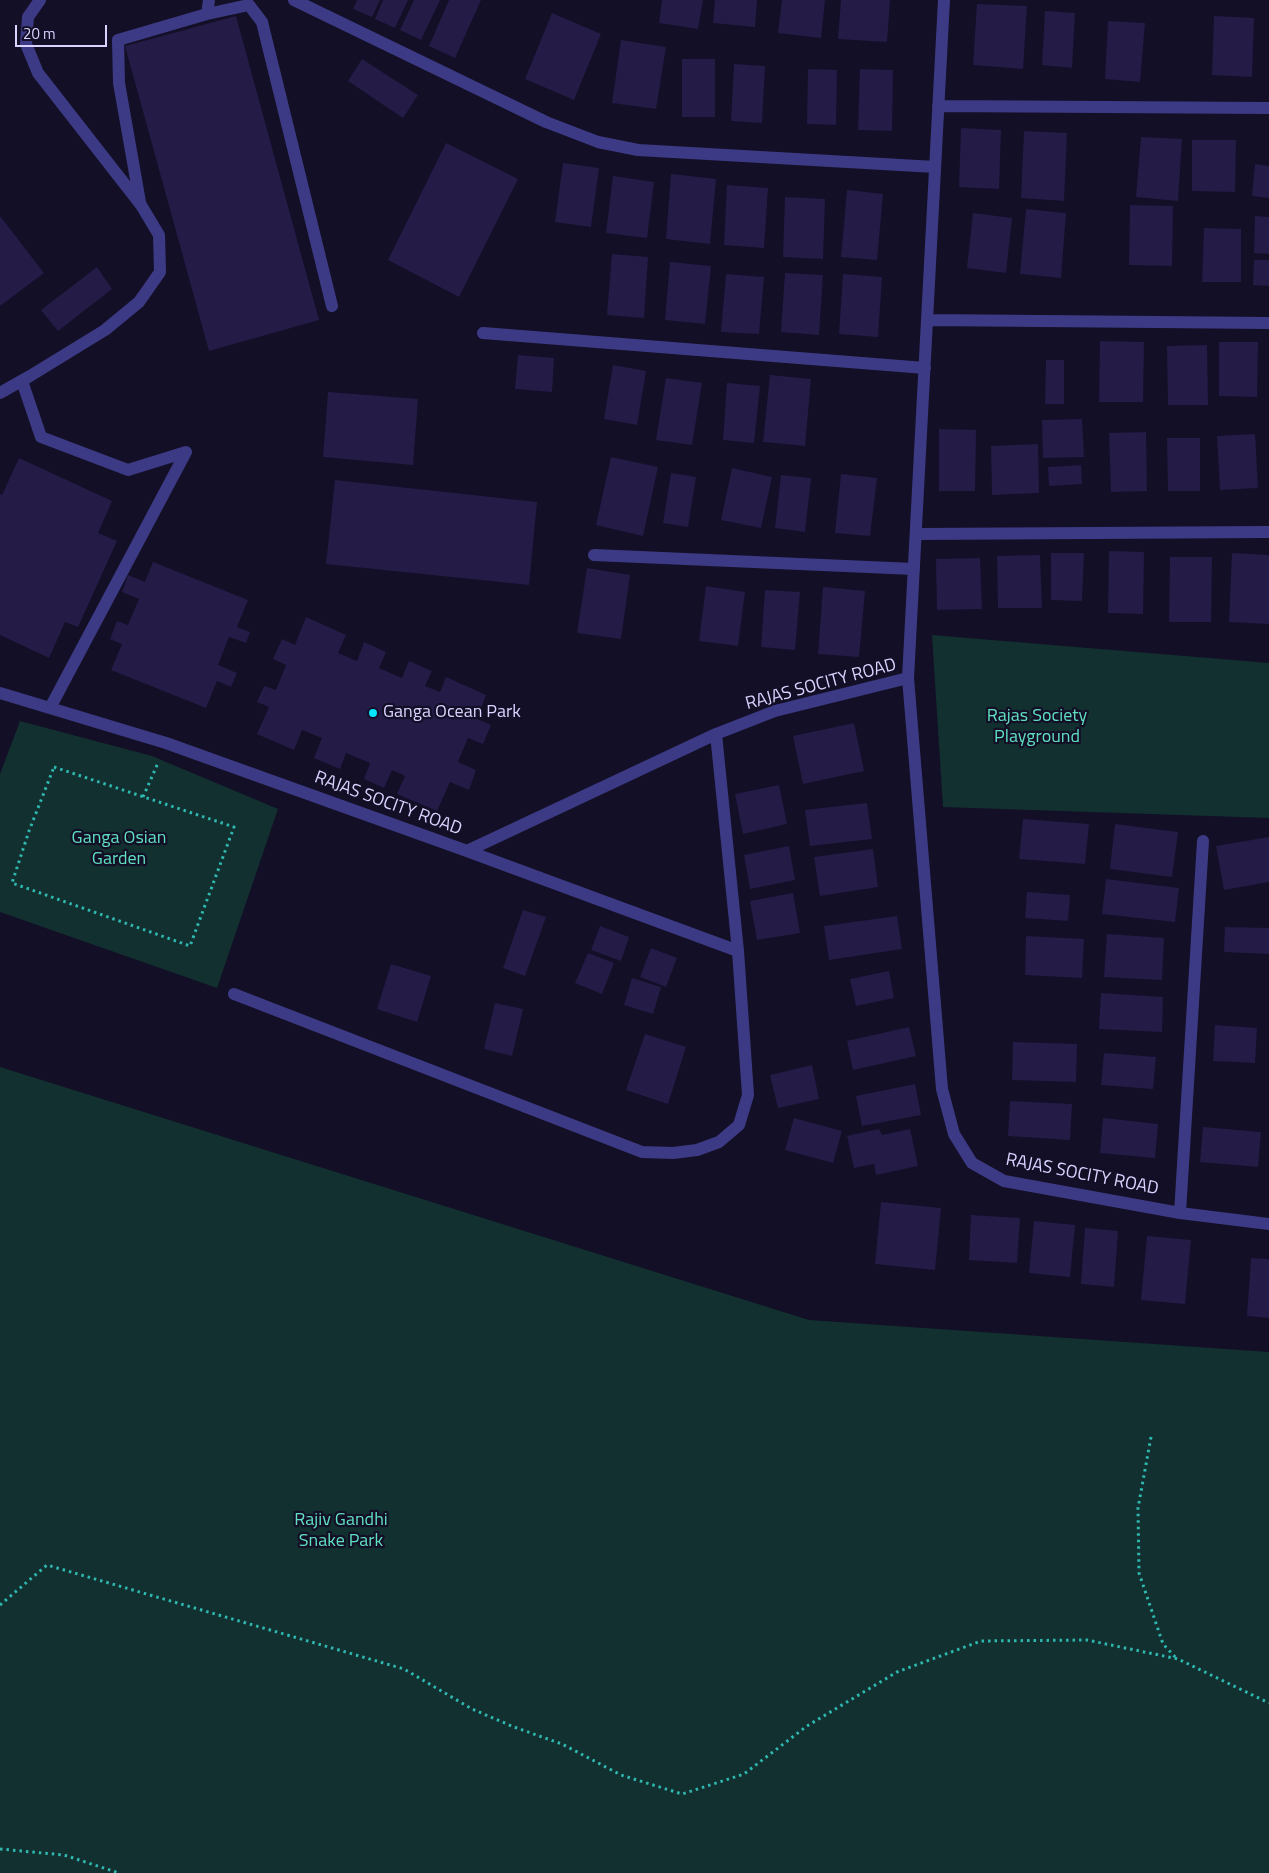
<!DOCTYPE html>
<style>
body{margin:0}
#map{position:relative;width:1269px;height:1873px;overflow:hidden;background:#130f26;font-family:"Titillium Web",sans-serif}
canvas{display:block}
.scale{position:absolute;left:15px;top:25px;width:92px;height:22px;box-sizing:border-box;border:2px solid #d9d4ff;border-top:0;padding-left:6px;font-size:15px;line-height:18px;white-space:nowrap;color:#d9d4ff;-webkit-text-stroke:4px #130f26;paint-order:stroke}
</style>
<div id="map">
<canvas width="1269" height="1873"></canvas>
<div class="scale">20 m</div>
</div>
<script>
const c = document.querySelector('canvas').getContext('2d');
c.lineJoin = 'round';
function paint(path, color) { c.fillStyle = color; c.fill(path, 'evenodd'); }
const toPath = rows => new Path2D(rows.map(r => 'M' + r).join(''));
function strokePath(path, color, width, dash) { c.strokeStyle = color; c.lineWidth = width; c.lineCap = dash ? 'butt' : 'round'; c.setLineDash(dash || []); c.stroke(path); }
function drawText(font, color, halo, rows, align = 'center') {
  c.font = font + ' "Titillium Web",sans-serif'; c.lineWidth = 4.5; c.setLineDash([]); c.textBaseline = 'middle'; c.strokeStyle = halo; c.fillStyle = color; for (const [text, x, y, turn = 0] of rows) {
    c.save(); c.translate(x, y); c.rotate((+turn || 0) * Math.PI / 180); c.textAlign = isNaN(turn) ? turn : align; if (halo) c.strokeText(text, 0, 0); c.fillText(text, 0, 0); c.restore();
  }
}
const green = toPath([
 [932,635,1269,663,1269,818,943,807],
 [20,721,152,756,278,809,217,988,0,912,0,774],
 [0,1067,809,1320,1269,1352,1269,1873,0,1873]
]);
const building = toPath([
 [357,0,380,0,372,17,353,9],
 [383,0,408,0,395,28,375,19],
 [414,0,440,0,421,40,400,30],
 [449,0,481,0,455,58,429,46],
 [662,0,703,0,698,29,659,23],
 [715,0,757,0,755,27,713,23],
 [782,0,825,0,821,38,778,33],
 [841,0,890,0,887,42,838,39],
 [977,4,1027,6,1023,69,973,65],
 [1045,11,1075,13,1072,68,1042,65],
 [552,13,601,34,574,100,525,79],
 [236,16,319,320,209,351,125,46],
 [1214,16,1254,18,1252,77,1212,75],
 [1108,21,1145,23,1140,82,1105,79],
 [621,40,666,47,656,109,612,103],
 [362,59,418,95,403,118,348,81],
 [682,59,715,59,715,117,682,117],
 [734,64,765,66,762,123,731,121],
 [808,69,837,70,836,125,807,124],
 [860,69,893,70,892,131,858,130],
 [961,128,1001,130,999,189,959,187],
 [1024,131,1067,133,1064,201,1021,198],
 [1141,137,1182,139,1178,201,1136,197],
 [1192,140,1236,140,1235,192,1192,191],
 [446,143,518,179,459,297,388,260],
 [563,163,599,168,591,227,555,222],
 [1255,164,1269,166,1269,198,1252,196],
 [671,174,716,179,710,244,666,239],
 [613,176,654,182,647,238,606,233],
 [727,185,768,188,764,248,724,245],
 [847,190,883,194,877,260,841,257],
 [785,197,825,199,823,259,783,257],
 [1130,205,1173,206,1172,266,1129,265],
 [1026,209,1066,213,1061,278,1020,274],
 [973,213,1012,218,1006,273,967,268],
 [0,216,44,273,0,306],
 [1255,216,1269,217,1269,254,1254,253],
 [1204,228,1241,229,1241,282,1202,282],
 [612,254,648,257,644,318,607,315],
 [1254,260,1269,260,1269,286,1253,285],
 [670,262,711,266,705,324,665,320],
 [97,267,112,289,58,331,41,310],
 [785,273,823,275,819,335,781,332],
 [726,274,764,277,759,334,721,332],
 [843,274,882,277,878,337,839,334],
 [1100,341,1144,342,1143,402,1099,402],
 [1219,342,1258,342,1257,397,1219,396],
 [1207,345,1208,405,1168,405,1167,346],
 [518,355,554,358,552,392,515,389],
 [1046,360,1064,360,1064,404,1045,404],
 [613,365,646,371,637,425,604,419],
 [770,375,811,379,805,446,763,442],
 [666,378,702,383,692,445,656,440],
 [727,383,760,386,754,443,723,440],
 [328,392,418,399,413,465,323,457],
 [1082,419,1084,457,1043,458,1042,420],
 [939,429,976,430,975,491,939,491],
 [1146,432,1147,491,1111,492,1109,433],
 [1255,434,1258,488,1220,490,1217,436],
 [1167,438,1200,438,1200,491,1168,491],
 [1038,444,1039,493,992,495,991,446],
 [611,457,658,467,643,536,596,525],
 [19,458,112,501,98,533,117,541,78,627,65,622,49,658,0,635,0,494,2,495],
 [1081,465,1082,484,1049,486,1048,467],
 [732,468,772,477,761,528,721,520],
 [671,473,696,477,688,527,663,523],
 [841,474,877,478,870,536,835,533],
 [781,475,811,478,805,532,775,528],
 [335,480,537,502,529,585,326,564],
 [1109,551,1144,552,1143,614,1108,613],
 [1051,553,1084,553,1082,601,1051,600],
 [1232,553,1269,555,1269,624,1229,622],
 [1040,555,1042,608,998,608,997,556],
 [1170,557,1212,557,1211,622,1169,622],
 [980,558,982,609,937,610,936,559],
 [153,562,248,600,237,627,250,632,246,643,229,637,218,665,237,673,231,687,217,681,206,708,111,670,122,644,110,639,117,621,128,625,139,599,122,592,128,575,145,582],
 [587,568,630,575,621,639,577,633],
 [706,586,745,592,738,646,699,641],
 [823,587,865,591,859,657,818,654],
 [765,590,800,592,795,650,761,647],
 [306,617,346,635,338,653,357,661,364,642,386,652,379,668,402,678,409,661,432,671,425,686,440,692,446,677,486,695,477,719,491,725,483,744,468,738,458,762,476,770,469,790,450,782,437,811,397,794,405,776,392,770,384,788,364,779,370,763,346,753,340,769,314,758,322,738,302,730,294,750,257,734,269,707,257,702,264,686,276,690,286,665,273,659,282,639,295,645],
 [854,723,864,771,803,784,793,736],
 [779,785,787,824,743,834,735,794],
 [867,803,872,839,810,846,805,810],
 [1023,819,1089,824,1085,864,1019,859],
 [1115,824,1178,832,1172,877,1110,869],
 [1269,837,1269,882,1224,890,1216,846],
 [789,846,795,880,750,889,744,855],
 [873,849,878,887,820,896,814,857],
 [1106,879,1179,888,1175,922,1102,914],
 [1027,892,1070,895,1068,921,1025,918],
 [793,893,800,933,757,940,750,901],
 [523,910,546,917,525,976,503,968],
 [897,916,902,949,829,960,824,926],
 [600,926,629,937,621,961,591,950],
 [1225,927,1269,928,1269,954,1224,952],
 [1107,934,1164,938,1162,980,1104,977],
 [1026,936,1084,939,1082,978,1025,975],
 [651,948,677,958,666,987,640,977],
 [588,953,614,963,602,994,575,983],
 [391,964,431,976,417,1022,377,1009],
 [889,971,894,998,856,1006,850,979],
 [632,978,661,987,653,1014,624,1005],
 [1101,993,1163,997,1162,1032,1099,1029],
 [495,1003,523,1009,512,1056,484,1049],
 [1215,1025,1257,1028,1255,1063,1213,1061],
 [909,1027,916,1056,853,1070,847,1041],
 [645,1034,686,1047,668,1104,626,1090],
 [1013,1042,1077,1044,1076,1082,1012,1080],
 [1104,1053,1156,1057,1153,1089,1101,1085],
 [812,1065,819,1099,778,1108,770,1075],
 [915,1084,921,1115,862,1126,856,1096],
 [1010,1101,1072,1104,1070,1140,1008,1136],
 [794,1118,842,1131,833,1163,785,1150],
 [1103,1118,1158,1124,1155,1158,1100,1153],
 [1203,1127,1261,1132,1258,1167,1200,1162],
 [879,1129,882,1135,910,1129,918,1166,876,1175,874,1164,854,1168,847,1136],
 [881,1202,941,1208,935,1270,875,1264],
 [971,1215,1020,1218,1017,1263,969,1260],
 [1034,1221,1075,1225,1070,1277,1029,1273],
 [1085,1228,1118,1231,1114,1287,1081,1284],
 [1147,1236,1191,1240,1185,1304,1141,1300],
 [1251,1258,1269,1259,1269,1318,1247,1316]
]);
const path = toPath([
 [54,767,234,827,190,946,12,883,29,831,54,767],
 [143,797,158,763],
 [1151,1437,1138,1508,1139,1573,1163,1644,1177,1659],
 [0,1605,47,1565,404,1669,472,1709,514,1727,562,1744,621,1775,682,1794,744,1774,807,1726,897,1672,981,1641,1087,1640,1178,1659,1269,1703],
 [0,1849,64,1855,119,1873]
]);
const minor = toPath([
 [209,0,207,14,249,5,262,22,332,306],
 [294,0,546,122,598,142,638,150,935,167],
 [944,0,908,678,942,1089,954,1134,972,1163,1004,1181,1180,1213,1269,1224],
 [938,106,1269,108],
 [140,202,119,83,118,40,207,14],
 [927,320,1269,323],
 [483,333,925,368],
 [22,381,41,437,128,470,186,452,50,708],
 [0,393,30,376,105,330,139,302,160,272,159,235,141,205,38,73,26,44,28,17,40,0],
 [916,534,1269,532],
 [594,555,914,569],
 [0,693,166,743,467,851,716,734,775,711,908,678],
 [467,851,738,951],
 [234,994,642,1152,673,1153,697,1150,719,1142,739,1125,748,1095,738,951,716,734],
 [1180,1213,1203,841]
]);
const markers = [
 [373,713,5,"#00e5ff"]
];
const streetNames = [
 ["RAJAS SOCITY ROAD",821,685,-15],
 ["RAJAS SOCITY ROAD",388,804,20],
 ["RAJAS SOCITY ROAD",1082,1175,11]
];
const poiNames = [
 ["Ganga Ocean Park",383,713]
];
const parkNames = [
 ["Rajas Society",1037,717],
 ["Playground",1037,738],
 ["Ganga Osian",119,839],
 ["Garden",119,860],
 ["Rajiv Gandhi",341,1521],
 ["Snake Park",341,1542]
];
paint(green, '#12302f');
paint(building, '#241b47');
strokePath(path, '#2fb8b0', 3, [2.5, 4]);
strokePath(minor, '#3d3a85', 12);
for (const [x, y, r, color] of markers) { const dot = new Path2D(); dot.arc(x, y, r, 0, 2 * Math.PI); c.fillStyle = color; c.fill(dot); strokePath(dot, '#130f26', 2); }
drawText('18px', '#d9d4ff', '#130f26', streetNames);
drawText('18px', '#d9d4ff', '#130f26', poiNames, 'left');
drawText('18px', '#5fe0c0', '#130f26', parkNames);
</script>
